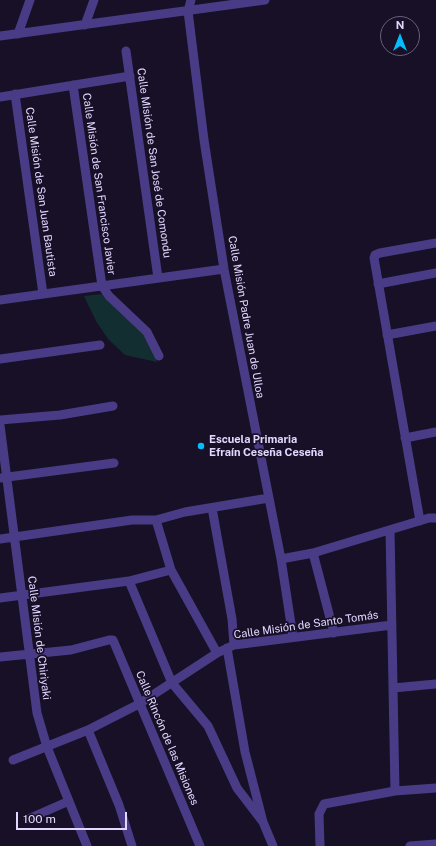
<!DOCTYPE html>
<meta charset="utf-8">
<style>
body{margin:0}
#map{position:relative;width:436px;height:846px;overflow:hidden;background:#181027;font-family:"Public Sans",sans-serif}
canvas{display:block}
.north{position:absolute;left:380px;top:16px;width:40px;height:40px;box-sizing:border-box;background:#181027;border:1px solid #69607d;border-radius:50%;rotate:0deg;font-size:11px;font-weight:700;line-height:16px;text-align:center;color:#e2d7ff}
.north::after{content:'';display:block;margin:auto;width:14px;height:18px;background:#05bcfd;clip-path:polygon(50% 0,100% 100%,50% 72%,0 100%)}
.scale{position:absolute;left:16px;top:812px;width:111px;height:18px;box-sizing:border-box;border:2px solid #e2d7ff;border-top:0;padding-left:5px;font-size:12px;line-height:14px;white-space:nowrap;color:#e2d7ff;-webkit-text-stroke:3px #181027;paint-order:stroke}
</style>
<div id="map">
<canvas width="436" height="846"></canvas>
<div class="north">N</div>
<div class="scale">100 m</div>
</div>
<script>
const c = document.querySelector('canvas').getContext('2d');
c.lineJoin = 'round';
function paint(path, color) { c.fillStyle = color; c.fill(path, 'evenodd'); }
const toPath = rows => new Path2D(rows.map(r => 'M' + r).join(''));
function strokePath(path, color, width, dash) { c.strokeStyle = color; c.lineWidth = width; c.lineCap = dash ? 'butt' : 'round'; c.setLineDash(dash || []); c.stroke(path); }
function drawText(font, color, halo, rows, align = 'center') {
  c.font = font + ' "Public Sans",sans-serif'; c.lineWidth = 3.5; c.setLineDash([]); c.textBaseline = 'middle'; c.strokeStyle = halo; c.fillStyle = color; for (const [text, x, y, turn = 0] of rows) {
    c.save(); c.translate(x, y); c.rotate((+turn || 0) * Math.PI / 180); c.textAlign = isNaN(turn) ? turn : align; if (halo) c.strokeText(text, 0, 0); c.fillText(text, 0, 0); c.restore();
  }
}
const green = toPath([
 [102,294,145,334,153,347,157,362,125,355,108,339,96,321,84,296]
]);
const minor = toPath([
 [191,0,188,11,204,140,224,269,281,559,293,637],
 [85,25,94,0],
 [18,34,30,0],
 [0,36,265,0],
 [126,51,158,278],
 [73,85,102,286,109,296,147,332,159,356],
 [15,94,43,294],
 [0,97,130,76],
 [378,284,436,273],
 [0,300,224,269],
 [387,335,436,326],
 [0,359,100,345],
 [0,420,60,415,113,406],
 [0,425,37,713,47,747,87,846],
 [405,438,436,432],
 [0,478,114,463],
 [212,508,232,619,234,645],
 [156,520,171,570,217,653],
 [420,521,374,258,375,255,380,253,436,243],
 [390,530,395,791],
 [0,539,132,520,156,520,185,512,269,498],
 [313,553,334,633],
 [281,559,313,553,429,518,436,518],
 [129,581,172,683,208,726,237,788,263,822],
 [0,598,129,581,171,570],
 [227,648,245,752,263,822,273,846],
 [0,657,71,650,109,640,113,640,200,846],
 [393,688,436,684],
 [88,730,119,805,132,846],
 [13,760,88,730,139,704,217,653,234,645,392,625],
 [28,819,69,801],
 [320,846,319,814,324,804,395,791,436,788],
 [410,846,436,844]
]);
const markers = [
 [201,446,4,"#05bcfd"]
];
const streetNames = [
 ["Calle Misión de San José de Comondu",154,163,82],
 ["Calle Misión de San Francisco Javier",99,184,82],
 ["Calle Misión de San Juan Bautista",41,192,82],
 ["Calle Misión Padre Juan de Ulloa",246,317,80],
 ["Calle Misión de Santo Tomás",306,625,-8],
 ["Calle Misión de Chiriyaki",39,638,83],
 ["Calle Rincón de las Misiones",167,738,67]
];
const poiNames = [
 ["Escuela Primaria",209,440],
 ["Efraín Ceseña Ceseña",209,453]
];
paint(green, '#132e31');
strokePath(minor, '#4a3b86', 9);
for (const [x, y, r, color] of markers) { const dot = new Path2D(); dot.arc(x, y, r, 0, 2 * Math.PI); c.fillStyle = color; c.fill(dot); strokePath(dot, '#181027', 1.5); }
drawText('11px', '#e2d7ff', '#181027', streetNames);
drawText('bold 11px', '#e2d7ff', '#181027', poiNames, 'left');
</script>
